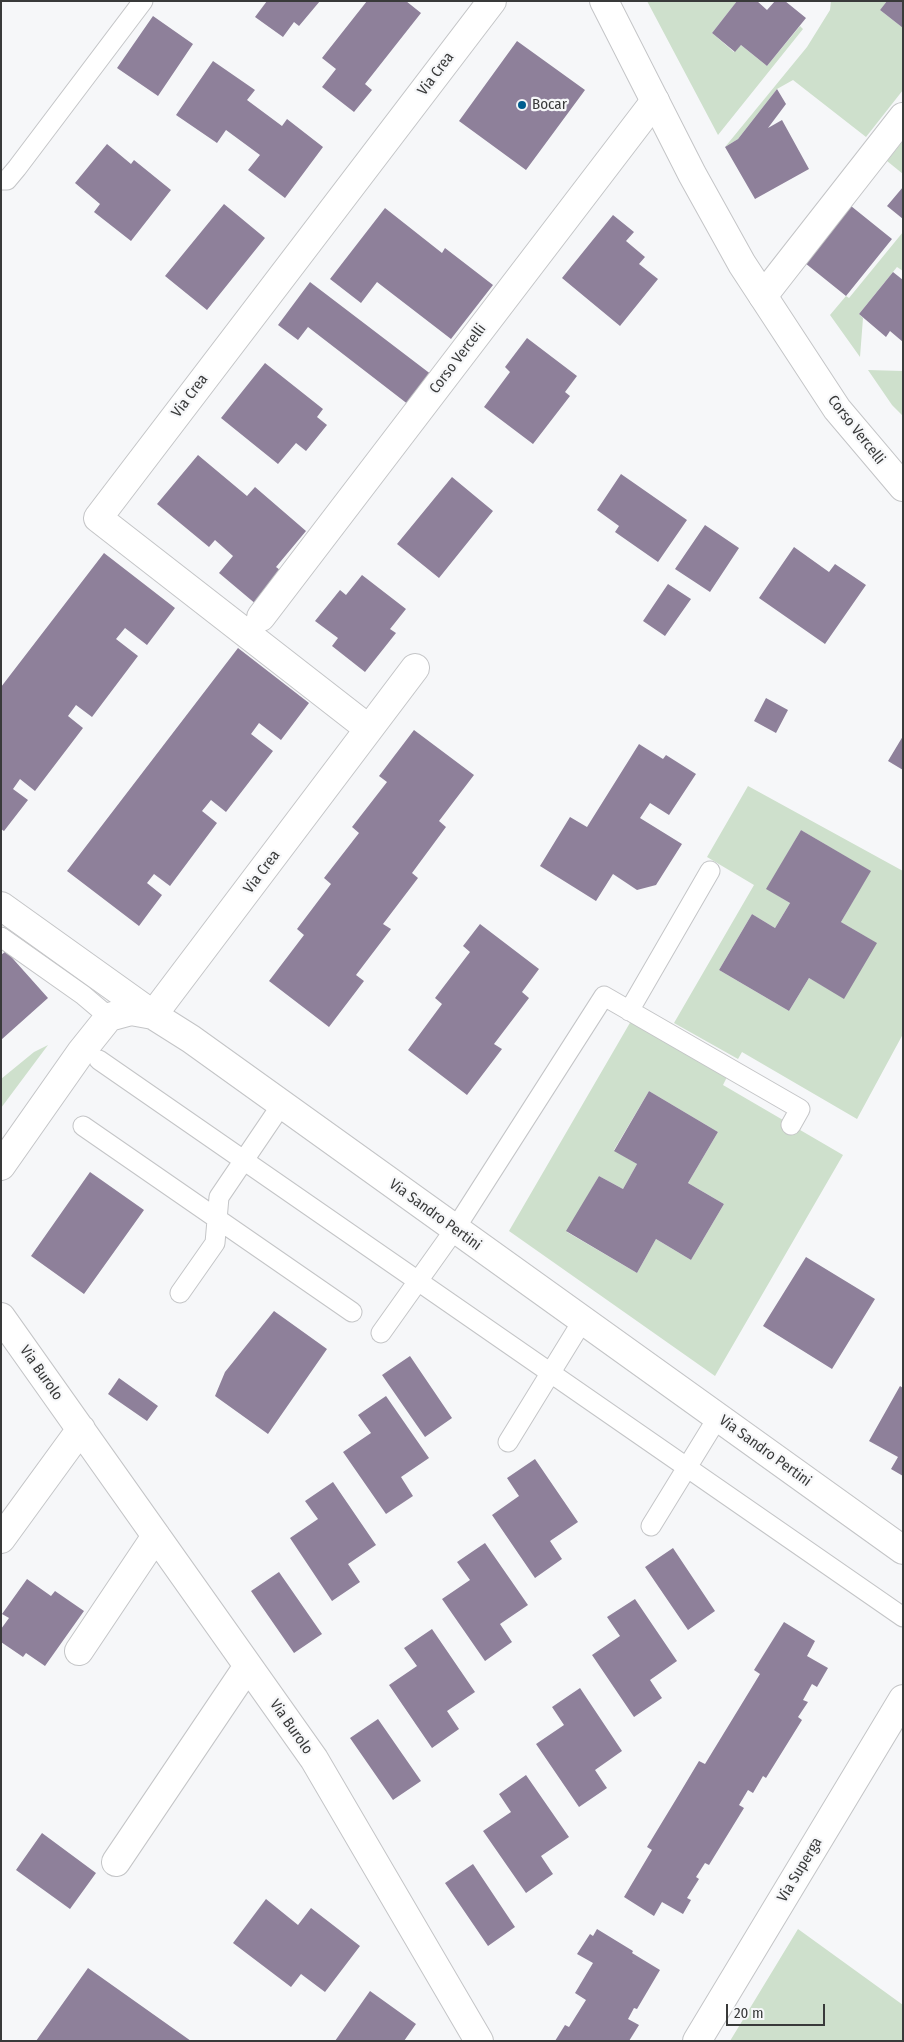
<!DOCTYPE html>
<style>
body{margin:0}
#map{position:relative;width:904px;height:2042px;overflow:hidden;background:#f6f7f9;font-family:"Fira Sans Condensed",sans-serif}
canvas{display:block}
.frame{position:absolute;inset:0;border:2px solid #393a3a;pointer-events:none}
.scale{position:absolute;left:726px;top:2004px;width:99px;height:22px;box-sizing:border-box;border:2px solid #393a3a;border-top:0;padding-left:6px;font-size:15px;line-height:18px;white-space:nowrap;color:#393a3a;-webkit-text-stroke:4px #f6f7f9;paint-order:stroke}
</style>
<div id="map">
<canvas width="904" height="2042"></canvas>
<div class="frame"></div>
<div class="scale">20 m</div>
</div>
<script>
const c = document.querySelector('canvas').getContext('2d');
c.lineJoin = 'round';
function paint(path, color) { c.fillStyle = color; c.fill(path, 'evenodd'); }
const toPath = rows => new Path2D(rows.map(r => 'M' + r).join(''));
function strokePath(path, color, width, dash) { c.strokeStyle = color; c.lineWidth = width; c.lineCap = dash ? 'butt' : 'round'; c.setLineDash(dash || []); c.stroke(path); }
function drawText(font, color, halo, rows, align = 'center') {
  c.font = font + ' "Fira Sans Condensed",sans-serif'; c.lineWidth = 4.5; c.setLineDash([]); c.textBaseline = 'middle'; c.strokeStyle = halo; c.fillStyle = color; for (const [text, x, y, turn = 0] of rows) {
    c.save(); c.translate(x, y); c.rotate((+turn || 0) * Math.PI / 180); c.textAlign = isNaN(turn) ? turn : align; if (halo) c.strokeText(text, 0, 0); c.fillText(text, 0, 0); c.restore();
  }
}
const green = toPath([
 [647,1,737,1,712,33,734,52,741,45,767,66,800,26,803,29,718,135],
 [831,1,887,1,880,10,903,28,903,90,866,137,793,80,777,89,738,139,725,147,807,47,830,10],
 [903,141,903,174,887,161],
 [903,232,903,271,897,267,859,314,863,318,860,357,830,315,846,296,849,298],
 [868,370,903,371,903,416,892,405],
 [748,786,903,871,903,1034,857,1119,742,1052,738,1059,674,1023,754,885,707,857],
 [801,830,870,871,841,922,876,943,844,998,809,978,789,1011,719,970,752,914,775,928,790,903,767,889],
 [631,1021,727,1077,723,1085,843,1155,715,1376,509,1231],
 [649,1091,718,1132,688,1183,724,1204,691,1260,656,1239,637,1273,567,1232,599,1176,623,1189,637,1164,614,1150],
 [48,1045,1,1108,1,1079,34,1052],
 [798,1929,903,2005,903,2041,730,2041]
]);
const building = toPath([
 [267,1,320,1,299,26,294,22,283,37,255,17],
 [367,1,406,1,421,13,365,84,372,90,354,112,322,87,336,69,322,58],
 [737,1,757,1,767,10,775,1,785,1,806,18,767,66,741,45,735,52,712,33],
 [887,1,903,1,903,28,880,10],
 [153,16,193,44,158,96,117,68],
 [517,41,585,90,526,170,459,121],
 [213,61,255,90,247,100,282,126,287,119,323,147,285,198,248,170,260,155,226,130,217,143,176,115],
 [777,89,786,104,768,128,782,120,809,169,755,199,725,147,738,139],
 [107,144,131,164,134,160,171,190,131,241,94,212,100,204,75,183],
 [903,187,903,219,887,206],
 [224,204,265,238,207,310,165,276],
 [851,206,892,239,846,296,805,263],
 [385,208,442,253,445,248,493,285,451,339,377,282,361,303,330,279],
 [613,215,634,232,626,241,645,257,639,264,658,279,620,326,562,278],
 [893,272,903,280,903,342,890,331,886,337,859,314],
 [310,282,432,375,409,405,308,327,298,340,278,325],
 [527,338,577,376,565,392,570,396,533,444,484,407,510,372,505,367],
 [265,363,323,409,317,417,327,425,306,451,296,443,278,464,221,418],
 [198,455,247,496,255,487,306,531,276,567,284,573,257,605,219,573,233,556,215,540,209,547,157,504],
 [621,474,687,520,658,562,615,532,619,526,597,510],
 [452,477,493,511,439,578,397,544],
 [705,525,739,548,710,592,675,569],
 [794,547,829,572,835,564,866,585,825,644,759,598],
 [104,553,175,608,147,645,125,628,116,639,138,656,92,717,76,705,68,716,83,728,35,791,20,779,13,789,28,800,4,831,1,829,1,687],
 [362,575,406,609,390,629,396,633,365,672,332,646,338,638,315,621,340,590,346,595],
 [668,584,691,599,665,636,643,621],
 [238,648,309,703,281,740,259,723,251,734,273,751,226,812,211,800,202,811,217,823,170,886,154,874,147,883,162,895,139,926,67,871],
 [766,698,788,710,776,733,754,721],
 [414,730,474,775,439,821,446,827,412,873,418,878,383,924,391,929,356,975,364,981,329,1027,269,981,304,935,297,929,331,884,324,878,359,833,352,827,387,782,379,776],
 [903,736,903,770,888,761],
 [639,744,663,759,666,755,696,774,669,815,650,803,640,818,682,844,656,885,637,890,613,874,596,901,540,866,570,817,587,827],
 [801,830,871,871,841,922,877,943,844,999,809,978,789,1011,719,970,752,914,775,928,790,903,766,889],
 [480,924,539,969,522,992,529,998,494,1044,502,1049,467,1095,408,1050,442,1004,435,998,470,952,463,946],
 [6,951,48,998,1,1040,1,955],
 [649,1091,718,1132,688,1183,724,1204,691,1260,656,1239,637,1273,566,1231,599,1176,623,1189,637,1164,614,1151],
 [90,1172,144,1210,84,1294,31,1256],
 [806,1257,875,1299,832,1369,763,1326],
 [274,1311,327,1349,268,1434,215,1396,225,1372],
 [410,1356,452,1418,425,1437,382,1375],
 [119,1378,158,1406,147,1421,108,1394],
 [900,1386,903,1388,903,1476,891,1469,898,1457,869,1441],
 [386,1396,429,1458,401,1477,413,1496,386,1514,343,1452,371,1433,358,1415],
 [535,1459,578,1522,550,1541,562,1559,535,1578,492,1515,519,1496,507,1478],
 [333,1482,376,1545,348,1564,360,1582,332,1601,290,1538,318,1519,305,1501],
 [485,1543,528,1605,500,1624,512,1642,485,1661,442,1599,470,1580,457,1562],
 [673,1548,715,1611,688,1630,645,1567],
 [279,1572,322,1634,294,1653,251,1591],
 [27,1579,51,1596,55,1591,84,1611,45,1666,26,1653,23,1657,1,1642,1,1629,9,1618,2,1614],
 [635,1599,677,1661,650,1680,662,1698,634,1717,592,1655,620,1636,607,1617],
 [784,1622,815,1641,807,1656,828,1668,817,1687,812,1684,803,1700,808,1702,798,1717,802,1720,766,1778,763,1776,753,1793,748,1790,739,1805,744,1808,709,1865,705,1863,696,1877,699,1879,687,1898,691,1900,683,1914,662,1902,654,1916,624,1897,652,1850,647,1847,675,1801,699,1761,705,1764,760,1674,754,1670],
 [432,1629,475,1692,447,1711,459,1729,432,1748,389,1685,417,1666,404,1648],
 [580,1688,622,1751,595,1770,607,1788,579,1807,536,1744,564,1725,552,1707],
 [378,1719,421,1781,393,1800,350,1738],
 [526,1775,569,1837,541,1856,553,1874,526,1893,483,1831,511,1812,499,1794],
 [42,1833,96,1873,70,1909,16,1870],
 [473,1864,515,1927,488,1946,445,1883],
 [266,1899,298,1925,311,1908,360,1946,325,1992,301,1974,291,1987,233,1943],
 [597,1929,633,1951,632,1953,660,1970,637,2009,634,2008,628,2019,639,2025,629,2041,555,2041,565,2025,569,2027,586,2000,575,1993,593,1963,577,1954,590,1934,593,1936],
 [88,1968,191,2041,36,2041],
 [370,1991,416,2024,404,2041,335,2041]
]);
const lane = toPath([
 [1,180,7,180,17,168,143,1],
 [1,937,83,995,109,1017],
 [629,1011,710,871],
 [99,1060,903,1617],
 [83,1126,352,1312],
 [180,1293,215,1243,219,1197,282,1104],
 [381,1333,455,1229,604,996,800,1109,791,1125],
 [508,1442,583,1320],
 [651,1526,718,1417]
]);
const street = toPath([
 [763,296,903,117],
 [261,617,655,101],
 [369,729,98,518,492,1],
 [1,906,152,1014],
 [153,1015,415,668],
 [1,1166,81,1052,109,1017,131,1011,153,1015,191,1039,903,1550],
 [1,1317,314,1759,479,2041],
 [1,1539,81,1429],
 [79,1651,156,1536],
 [116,1862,248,1666],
 [697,2041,903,1699]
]);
const primary = toPath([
 [604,1,692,174,742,264,837,409,903,487]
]);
const markers = [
 [522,105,5,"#005d8e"]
];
const streetNames = [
 ["Via Crea",436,74,-53],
 ["Corso Vercelli",458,359,-53],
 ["Via Crea",190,396,-53],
 ["Corso Vercelli",856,430,52],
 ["Via Crea",262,872,-53],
 ["Via Sandro Pertini",435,1215,36],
 ["Via Burolo",41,1373,55],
 ["Via Sandro Pertini",765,1451,36],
 ["Via Burolo",291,1727,55],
 ["Via Superga",800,1870,-59]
];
const poiNames = [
 ["Bocar",532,105]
];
paint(green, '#cee0cc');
paint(building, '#8e809a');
strokePath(lane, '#c4c5c7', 21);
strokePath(street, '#c4c5c7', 30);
strokePath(primary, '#c4c5c7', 30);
strokePath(lane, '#fff', 19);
strokePath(street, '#fff', 28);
strokePath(primary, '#fff', 28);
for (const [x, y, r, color] of markers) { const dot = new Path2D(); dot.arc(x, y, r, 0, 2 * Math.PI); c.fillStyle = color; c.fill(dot); strokePath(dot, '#f6f7f9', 2); }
drawText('15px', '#393a3a', '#f6f7f9', streetNames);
drawText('15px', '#393a3a', '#f6f7f9', poiNames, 'left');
</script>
